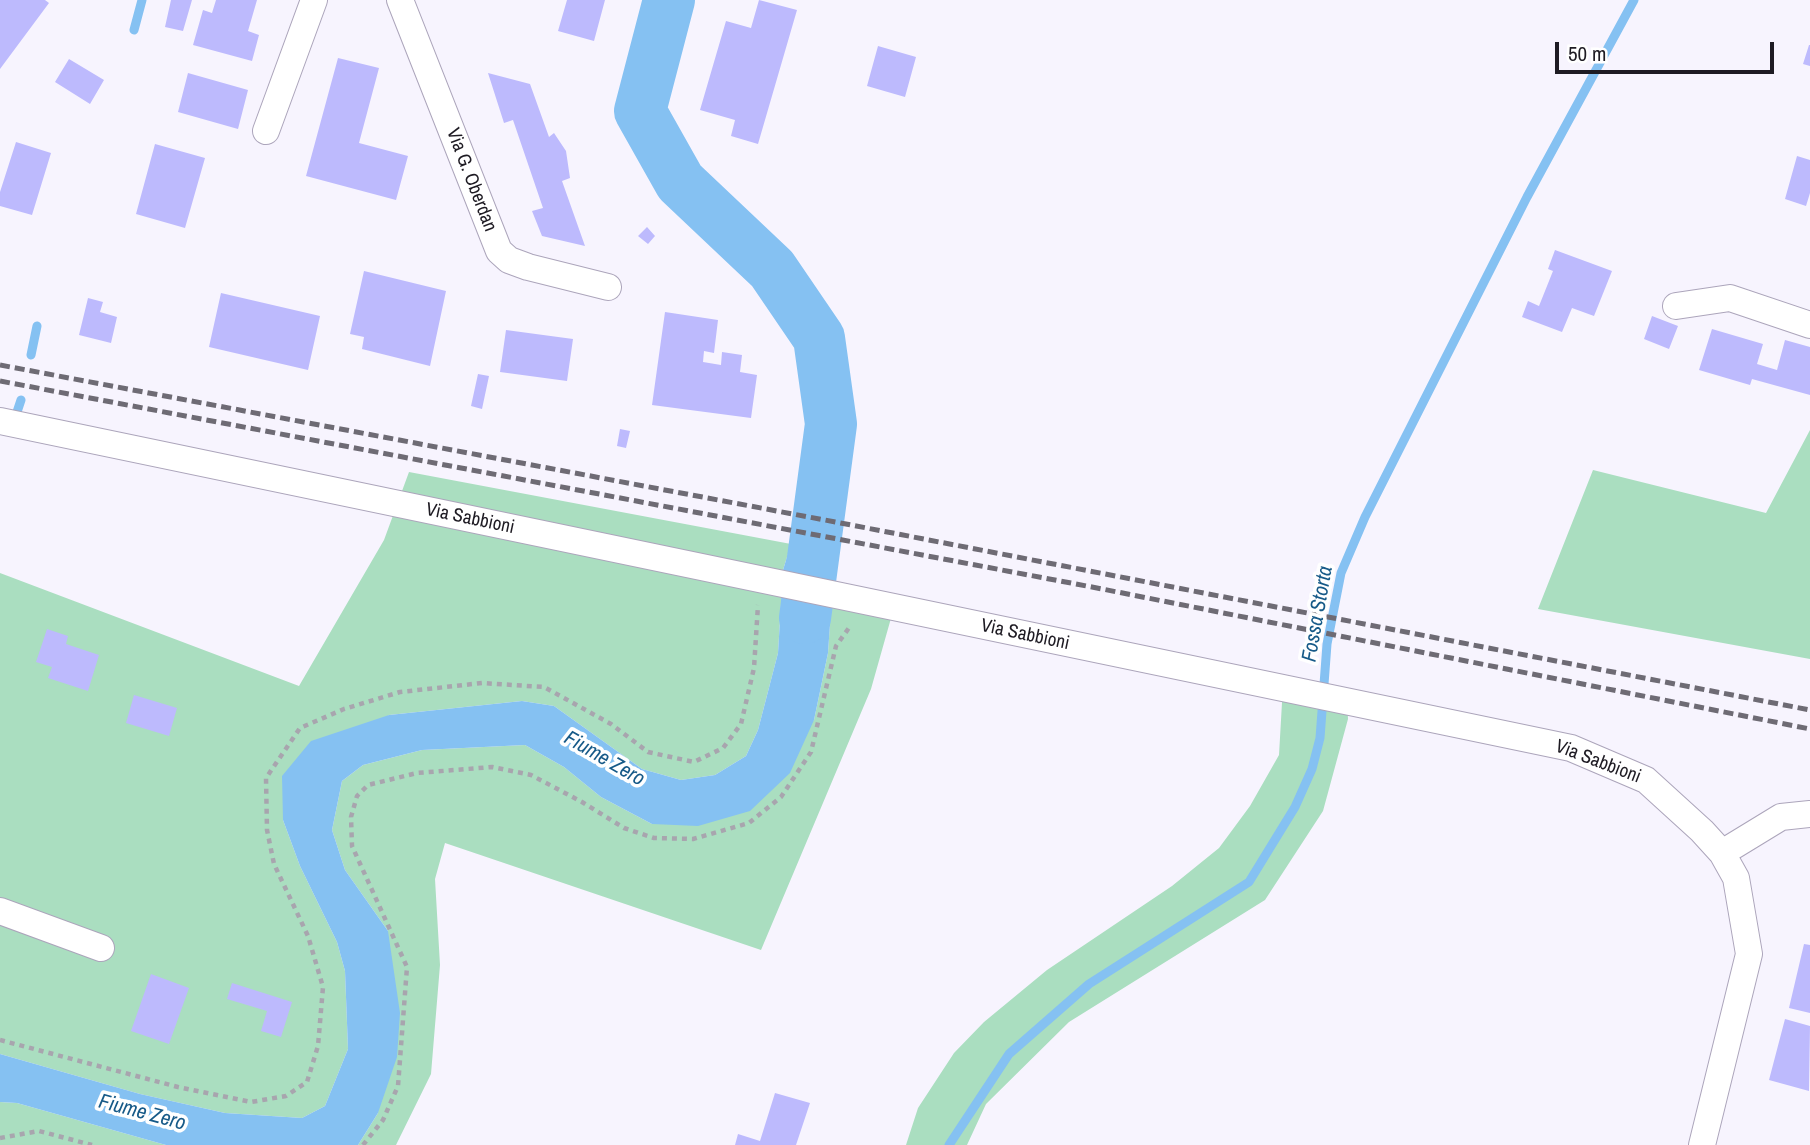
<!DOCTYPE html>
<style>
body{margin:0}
#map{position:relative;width:1810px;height:1145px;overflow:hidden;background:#f7f4fe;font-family:"Archivo Narrow",sans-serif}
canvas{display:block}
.scale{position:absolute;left:1555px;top:42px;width:219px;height:32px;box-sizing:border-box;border:4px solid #1e1b23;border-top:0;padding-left:9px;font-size:21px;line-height:24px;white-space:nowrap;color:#1e1b23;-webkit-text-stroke:5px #fff;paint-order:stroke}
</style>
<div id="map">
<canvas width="1810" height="1145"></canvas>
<div class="scale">50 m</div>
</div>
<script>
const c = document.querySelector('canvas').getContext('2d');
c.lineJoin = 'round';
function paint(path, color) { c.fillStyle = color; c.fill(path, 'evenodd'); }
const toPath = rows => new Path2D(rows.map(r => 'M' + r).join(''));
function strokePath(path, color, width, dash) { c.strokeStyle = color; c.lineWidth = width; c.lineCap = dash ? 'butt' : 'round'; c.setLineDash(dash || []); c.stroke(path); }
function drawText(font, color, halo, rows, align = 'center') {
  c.font = font + ' "Archivo Narrow",sans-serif'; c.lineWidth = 7; c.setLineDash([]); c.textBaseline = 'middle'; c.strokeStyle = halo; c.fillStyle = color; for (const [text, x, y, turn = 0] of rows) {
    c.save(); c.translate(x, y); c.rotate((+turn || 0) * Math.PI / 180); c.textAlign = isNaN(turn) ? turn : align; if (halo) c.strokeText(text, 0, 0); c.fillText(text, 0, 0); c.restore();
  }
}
const green = toPath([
 [1810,430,1810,659,1538,609,1593,470,1766,513],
 [409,472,791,544,783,570,778,653,758,730,746,756,715,775,681,780,642,769,554,706,522,701,389,715,283,820,300,866,337,942,345,971,348,1049,325,1106,302,1118,225,1113,140,1094,0,1054,0,573,299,686,384,540],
 [832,593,895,604,871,689,761,950,445,843,435,879,440,965,431,1074,396,1145,358,1145,378,1113,388,931,345,870,332,830,342,781,363,765,422,750,525,745,564,767,601,797,652,824,814,720,828,653],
 [1283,685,1347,699,1348,719,1323,811,1265,900,1069,1022,986,1104,967,1145,906,1145,918,1108,954,1053,984,1022,1047,970,1172,886,1219,848,1250,806,1279,755],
 [0,1102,17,1103,166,1145,0,1145]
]);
const water = toPath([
 [791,544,835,552,828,653,814,720,790,773,750,811,698,826,652,824,601,797,564,767,525,745,422,750,363,765,342,781,332,830,345,870,388,931,400,1013,397,1057,378,1113,358,1145,166,1145,17,1103,0,1102,0,1054,140,1094,225,1113,302,1118,325,1106,348,1049,345,971,337,942,300,866,283,820,282,776,311,741,389,715,522,701,554,706,642,769,681,780,715,775,746,756,758,730,778,653,783,570]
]);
const stream = toPath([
 [134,30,142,0],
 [31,355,37,326],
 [17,412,21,400],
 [949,1145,1009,1054,1089,984,1249,882,1295,807,1312,769,1320,738,1327,644,1341,573,1365,517,1527,197,1634,0]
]);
const river = toPath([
 [669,0,640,111,680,182,772,269,819,338,831,424,805,618]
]);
const building = toPath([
 [0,0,45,0,49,3,0,69],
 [171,0,192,0,183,31,165,27],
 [216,0,257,0,248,31,259,35,252,61,193,45,203,10,212,13],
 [567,0,605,0,594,41,558,31],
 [759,0,797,10,758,144,731,136,735,120,700,110,726,21,751,28],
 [1809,45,1810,45,1810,66,1803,64],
 [878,46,916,57,905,97,867,86],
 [338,58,379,68,359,143,408,156,396,200,306,176],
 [69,59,104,80,90,104,55,82],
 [188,73,248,90,238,129,178,112],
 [488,73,530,84,549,137,554,133,566,151,570,178,562,181,585,246,542,236,532,211,543,208,513,120,504,123],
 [16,142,51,153,32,215,0,206,0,192],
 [155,144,205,158,185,228,136,214],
 [1797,156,1810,160,1810,193,1806,206,1785,199],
 [647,227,655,236,648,244,638,236],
 [1555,250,1612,271,1594,316,1572,308,1562,332,1522,317,1528,301,1539,306,1553,271,1548,269],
 [364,271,446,291,430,366,362,349,364,337,350,334],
 [221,293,320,316,308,370,209,347],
 [88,298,103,302,100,312,117,317,111,343,79,335],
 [665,312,718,320,714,353,704,351,703,362,721,365,722,352,742,355,740,372,757,375,751,418,652,405],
 [1652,316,1678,326,1669,349,1644,339],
 [1712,329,1763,344,1757,364,1777,370,1785,340,1810,347,1810,395,1752,379,1750,385,1699,370],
 [506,330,573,339,567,381,500,372],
 [478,374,489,376,482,409,471,406],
 [620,429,630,431,626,448,617,446],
 [47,629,68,636,66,644,99,655,88,691,48,678,52,667,36,662],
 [134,695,177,708,169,736,126,723],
 [1804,944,1810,945,1810,1013,1789,1008],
 [151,974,189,988,169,1044,131,1031],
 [232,983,292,1002,281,1037,261,1031,267,1011,227,999],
 [1785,1019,1810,1026,1809,1091,1769,1080],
 [775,1093,810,1103,796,1145,735,1145,738,1134,760,1141]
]);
const path = toPath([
 [0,1040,178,1087,251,1102,286,1096,307,1082,318,1046,323,987,308,936,274,864,267,830,266,778,300,728,344,709,400,692,482,683,544,687,611,724,648,752,694,762,723,748,741,724,754,668,758,605],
 [0,1138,39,1131,92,1145],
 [363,1145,383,1120,398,1086,407,967,352,846,351,817,357,796,368,785,417,773,492,767,531,775,582,802,624,828,654,838,693,839,749,823,781,797,811,752,836,646,851,625]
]);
const minor = toPath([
 [400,0,499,251,509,260,528,267,608,287],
 [266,131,314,0],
 [1676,306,1730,298,1810,325],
 [0,421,1571,748,1646,780,1702,831,1722,853,1736,878,1749,954,1702,1145],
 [1722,853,1781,817,1810,814],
 [0,911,101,948]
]);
const rail = toPath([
 [0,365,846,524,1810,710],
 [0,381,1092,587,1810,729]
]);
const streetNames = [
 ["Via G. Oberdan",471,180,69],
 ["Via Sabbioni",470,519,12],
 ["Via Sabbioni",1025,635,12],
 ["Via Sabbioni",1598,762,21]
];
const waterNames = [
 ["Fossa Storta",1318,614,-80],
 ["Fiume Zero",604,759,30],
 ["Fiume Zero",142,1113,15]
];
paint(green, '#aadec0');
paint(water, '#85c1f2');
strokePath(stream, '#85c1f2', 9);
strokePath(river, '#85c1f2', 52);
paint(building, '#bdbafd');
strokePath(minor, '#aca5bb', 28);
strokePath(path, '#a8a5ae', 4.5, [5, 5]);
strokePath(minor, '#fff', 26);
strokePath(rail, '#6e6b74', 5, [10, 5]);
drawText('19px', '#1e1b23', '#fff', streetNames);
drawText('italic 21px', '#175a88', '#fff', waterNames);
</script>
